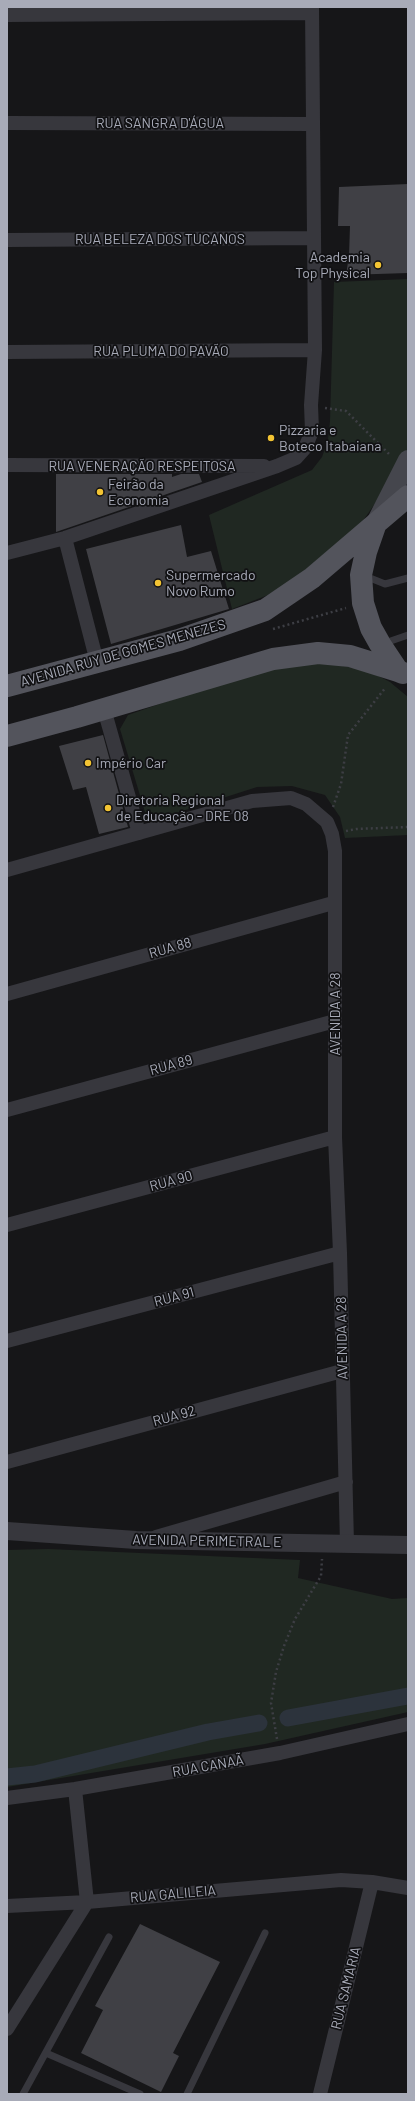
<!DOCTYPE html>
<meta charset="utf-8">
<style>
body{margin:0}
#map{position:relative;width:415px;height:2101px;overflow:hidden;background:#161618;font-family:Barlow,sans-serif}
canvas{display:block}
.frame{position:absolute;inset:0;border:8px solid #a8abb8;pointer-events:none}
</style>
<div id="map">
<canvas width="415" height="2101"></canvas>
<div class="frame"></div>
</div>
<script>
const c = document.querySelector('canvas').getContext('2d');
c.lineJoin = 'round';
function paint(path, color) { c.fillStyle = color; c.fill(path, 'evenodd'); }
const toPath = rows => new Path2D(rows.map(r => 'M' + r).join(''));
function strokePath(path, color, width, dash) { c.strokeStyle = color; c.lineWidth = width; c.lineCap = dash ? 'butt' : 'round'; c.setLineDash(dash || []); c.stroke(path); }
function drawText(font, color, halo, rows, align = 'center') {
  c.font = font + ' Barlow,sans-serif'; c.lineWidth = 3.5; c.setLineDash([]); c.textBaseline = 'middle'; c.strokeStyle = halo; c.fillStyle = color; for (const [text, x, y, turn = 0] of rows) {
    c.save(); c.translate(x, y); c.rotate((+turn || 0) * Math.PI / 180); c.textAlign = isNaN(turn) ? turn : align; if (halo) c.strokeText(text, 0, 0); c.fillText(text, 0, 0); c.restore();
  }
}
const green = toPath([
 [408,279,408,448,386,488,362,522,296,578,268,595,232,609,209,515,312,470,322,457,328,440,330,421,334,282],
 [312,661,367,670,390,682,408,697,408,835,345,838,340,817,325,795,292,786,257,787,148,822,120,729,128,715,211,686,291,663],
 [48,1549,300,1560,298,1578,392,1599,408,1598,408,1712,265,1744,7,1787,7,1550]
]);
const canal = toPath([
 [288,1718,408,1696],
 [7,1777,35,1774,208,1732,259,1723]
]);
const building = toPath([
 [408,184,408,273,346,275,349,256,350,226,338,226,339,187],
 [56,474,172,474,172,477,181,474,199,474,202,482,56,532],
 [181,525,187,557,211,551,229,609,111,644,86,549],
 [103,735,128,827,99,834,86,787,73,790,59,746],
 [140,1924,220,1962,173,2053,179,2056,161,2092,81,2053,103,2010,95,2006]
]);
const path = toPath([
 [325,408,346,411,391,456],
 [273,629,346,608],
 [333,807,341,784,348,735,386,687],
 [346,831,356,829,408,827],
 [277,1739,271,1703,276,1672,284,1646,295,1619,321,1576,322,1559]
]);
const service = toPath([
 [365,576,385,584,408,578],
 [382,644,408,635],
 [46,2053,140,2094],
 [23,2094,109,1937],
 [187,2094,265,1933]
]);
const minor = toPath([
 [7,15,312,13],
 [7,123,313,124],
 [7,240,313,238],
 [7,352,315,350],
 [7,465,264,466],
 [65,538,97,662],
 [7,553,65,538,277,466,296,458,305,448,312,431,311,405,315,350,312,7],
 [104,709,139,833],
 [7,870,252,801,291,798,306,804,327,822,332,834,335,851,335,1137,340,1253,347,1544],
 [7,994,333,903],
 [7,1110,335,1021],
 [7,1225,335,1137],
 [7,1341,340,1253],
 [7,1462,342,1371],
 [156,1537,346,1482],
 [75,1789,87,1902],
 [7,1798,75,1789,280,1753,408,1724],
 [7,1906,87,1902,341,1880,372,1882,408,1888],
 [7,2029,87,1902],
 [320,2094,372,1882]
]);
const tertiary = toPath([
 [7,1531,136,1540,408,1545]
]);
const secondary = toPath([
 [377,521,408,460]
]);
const primary = toPath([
 [375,526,366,552,361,575,363,603,371,628,380,644,398,671,403,673],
 [7,686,179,640,265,610,312,578,408,496],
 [7,736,77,717,273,659,318,653,350,656,398,671]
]);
const markers = [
 [378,265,4,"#f3c433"],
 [271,438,4,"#f3c433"],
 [100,492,4,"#f3c433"],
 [158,583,4,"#f3c433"],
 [88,763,4,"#f3c433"],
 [108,808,4,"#f3c433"]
];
const streetNames = [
 ["RUA SANGRA D'ÁGUA",160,123],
 ["RUA BELEZA DOS TUCANOS",160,239],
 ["RUA PLUMA DO PAVÃO",161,351],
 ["RUA VENERAÇÃO RESPEITOSA",142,466],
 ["AVENIDA RUY DE GOMES MENEZES",123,653,-16],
 ["RUA 88",170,948,-16],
 ["AVENIDA A 28",335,1014,-90],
 ["RUA 89",171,1065,-15],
 ["RUA 90",171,1181,-15],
 ["RUA 91",174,1297,-15],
 ["AVENIDA A 28",342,1338,-91],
 ["RUA 92",174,1416,-15],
 ["AVENIDA PERIMETRAL E",207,1541,1],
 ["RUA CANAÃ",208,1766,-10],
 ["RUA GALILEIA",173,1894,-5],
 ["RUA SAMARIA",346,1988,-76]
];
const poiNames = [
 ["Academia",370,257,"right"],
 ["Top Physical",370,273,"right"],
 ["Pizzaria e",279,430],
 ["Boteco Itabaiana",279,446],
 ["Feirão da",108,484],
 ["Economia",108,500],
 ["Supermercado",166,575],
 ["Novo Rumo",166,591],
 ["Império Car",96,763],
 ["Diretoria Regional",116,800],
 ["de Educação - DRE 08",116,816]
];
paint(green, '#202822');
strokePath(canal, '#2c333c', 17);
paint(building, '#404045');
strokePath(path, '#3d3e44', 2.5, [2, 3]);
strokePath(service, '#37373d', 7);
strokePath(minor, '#37373d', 14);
strokePath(tertiary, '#37373d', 18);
strokePath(secondary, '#45464d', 20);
strokePath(primary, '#53545c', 22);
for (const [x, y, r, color] of markers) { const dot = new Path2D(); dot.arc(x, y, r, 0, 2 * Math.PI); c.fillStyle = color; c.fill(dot); strokePath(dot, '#111113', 1.5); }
drawText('14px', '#a8abb8', '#111113', streetNames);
drawText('14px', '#a8abb8', '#111113', poiNames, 'left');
</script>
